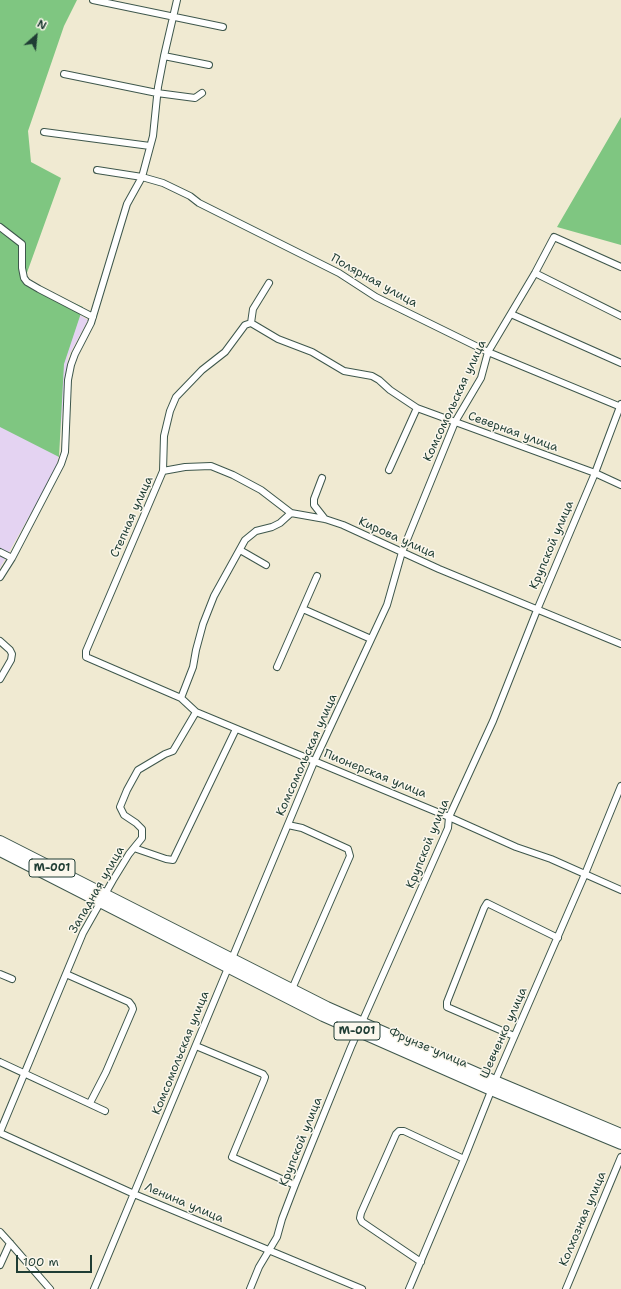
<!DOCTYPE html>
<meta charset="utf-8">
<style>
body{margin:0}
#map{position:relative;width:621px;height:1289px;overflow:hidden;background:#f0ead2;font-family:"Shantell Sans",sans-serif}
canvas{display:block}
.north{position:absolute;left:16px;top:16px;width:40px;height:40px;-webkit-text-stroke:3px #fbf7ec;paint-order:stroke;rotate:27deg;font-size:11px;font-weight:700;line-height:16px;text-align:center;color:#1f3d34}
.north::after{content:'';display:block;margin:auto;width:14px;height:18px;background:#1f3d34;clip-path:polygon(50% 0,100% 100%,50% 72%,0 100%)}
.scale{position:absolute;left:16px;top:1255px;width:76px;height:18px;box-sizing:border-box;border:2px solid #1f3d34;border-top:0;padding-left:5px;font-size:12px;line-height:14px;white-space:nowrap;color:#1f3d34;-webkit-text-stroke:3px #fbf7ec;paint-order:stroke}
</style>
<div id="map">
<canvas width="621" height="1289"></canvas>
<div class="north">N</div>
<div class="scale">100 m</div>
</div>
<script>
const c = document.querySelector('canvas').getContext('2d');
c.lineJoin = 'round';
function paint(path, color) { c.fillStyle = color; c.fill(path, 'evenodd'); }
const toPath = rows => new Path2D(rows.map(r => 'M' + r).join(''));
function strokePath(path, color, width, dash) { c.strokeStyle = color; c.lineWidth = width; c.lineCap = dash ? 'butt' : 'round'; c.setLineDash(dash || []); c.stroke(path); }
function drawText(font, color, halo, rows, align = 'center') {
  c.font = font + ' "Shantell Sans",sans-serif'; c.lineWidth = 3; c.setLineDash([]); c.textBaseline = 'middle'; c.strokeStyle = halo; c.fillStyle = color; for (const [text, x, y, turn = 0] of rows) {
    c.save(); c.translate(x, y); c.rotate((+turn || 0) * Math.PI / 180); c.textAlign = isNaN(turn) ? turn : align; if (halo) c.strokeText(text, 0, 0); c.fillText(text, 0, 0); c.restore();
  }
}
const built = toPath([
 [0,268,88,320,68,357,57,467,0,568]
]);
const green = toPath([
 [0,0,77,0,64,26,28,131,31,162,61,178,24,281,83,307,64,364,59,457,0,427],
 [621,117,621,245,557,227]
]);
const street = toPath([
 [93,0,223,27],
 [164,56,209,65],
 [64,74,157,93,195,98,202,93],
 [44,132,150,146],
 [97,170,142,177,163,183,190,196,199,203,339,273,376,297,488,352,621,407],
 [0,227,22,244,22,268,24,278,27,282,39,289,93,317],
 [535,273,621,316],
 [511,314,621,363],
 [251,323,245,325,225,352,202,370,176,397,170,411,164,436,163,471,86,651,86,657,181,698,196,712,449,817,516,847,551,859,621,890],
 [251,323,278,339,312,352,344,371,372,376,379,380,390,390,417,408,595,473,621,485],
 [251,323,253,309,269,283],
 [389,470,417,408],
 [163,471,185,467,211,466,233,475,261,490,291,513,325,519,343,525,439,569,621,644],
 [322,478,314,499,314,505,325,519],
 [240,550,266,565],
 [0,552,12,558],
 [0,577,12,558,61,464,65,452,68,380,71,365,75,354,91,323,127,204,142,177,153,136,158,87,164,56,177,0],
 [303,609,371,639],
 [0,641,10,650,12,654,11,660,0,679],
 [277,667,317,576],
 [181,698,193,667,196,650,203,624,214,596,245,540,256,531,272,527,280,523,291,513],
 [288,825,302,828,348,849,350,856,292,989],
 [134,848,166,859,173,860,236,729],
 [0,974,12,979],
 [66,974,129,1002,132,1006,133,1009,106,1072,90,1103],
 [514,1036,447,1007,447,1002,484,908,487,903,558,938],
 [196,1046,263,1074,265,1077,264,1080,232,1157,295,1185],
 [0,1062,105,1111],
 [0,1132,83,933,113,880,129,854,142,838,142,829,136,823,124,815,120,807,127,790,138,770,165,754,173,751,196,712],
 [0,1133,134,1194,362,1289],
 [0,1232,10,1243,50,1289],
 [421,1262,362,1222,360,1218,361,1213,396,1134,399,1131,404,1131,464,1159],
 [0,1265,10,1243],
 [94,1289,314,762,387,605,402,552,455,422,481,378,488,352,535,273,554,237,621,267],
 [250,1289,259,1267,277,1237,282,1219,295,1185,351,1047,448,828,449,817,493,721,537,610,595,473,621,404],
 [409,1289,464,1159,495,1081,585,874,621,786],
 [566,1289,621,1157]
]);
const primary = toPath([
 [0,841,327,1007,495,1081,621,1134],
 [0,851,323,1016,491,1090,621,1144]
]);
const shields = [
 [52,868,46],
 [357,1031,46]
];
const shieldNames = [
 ["M-001",52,868],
 ["M-001",357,1031]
];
const streetNames = [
 ["Полярная улица",374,281,29],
 ["Комсомольская улица",455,401,-65],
 ["Северная улица",513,432,20],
 ["Степная улица",132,517,-66],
 ["Кирова улица",397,538,24],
 ["Крупской улица",552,545,-67],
 ["Комсомольская улица",307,755,-66],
 ["Пионерская улица",375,774,22],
 ["Крупской улица",428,844,-68],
 ["Западная улица",97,890,-60],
 ["Шевченко улица",504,1033,-66],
 ["Фрунзе улица",428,1048,23],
 ["Комсомольская улица",181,1053,-68],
 ["Крупской улица",301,1142,-68],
 ["Ленина улица",184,1203,23],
 ["Колхозная улица",583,1219,-67]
];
paint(built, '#e4d3f2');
paint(green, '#7fc681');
strokePath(street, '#3e574c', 8);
strokePath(primary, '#3e574c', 12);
strokePath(street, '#fff', 6);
strokePath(primary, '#fff', 10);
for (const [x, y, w] of shields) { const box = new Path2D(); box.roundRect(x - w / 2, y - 9, w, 18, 3); c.fillStyle = '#fbf7ec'; c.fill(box); strokePath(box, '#1f3d34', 1); }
drawText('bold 11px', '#1f3d34', null, shieldNames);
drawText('12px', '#1f3d34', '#fbf7ec', streetNames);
</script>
